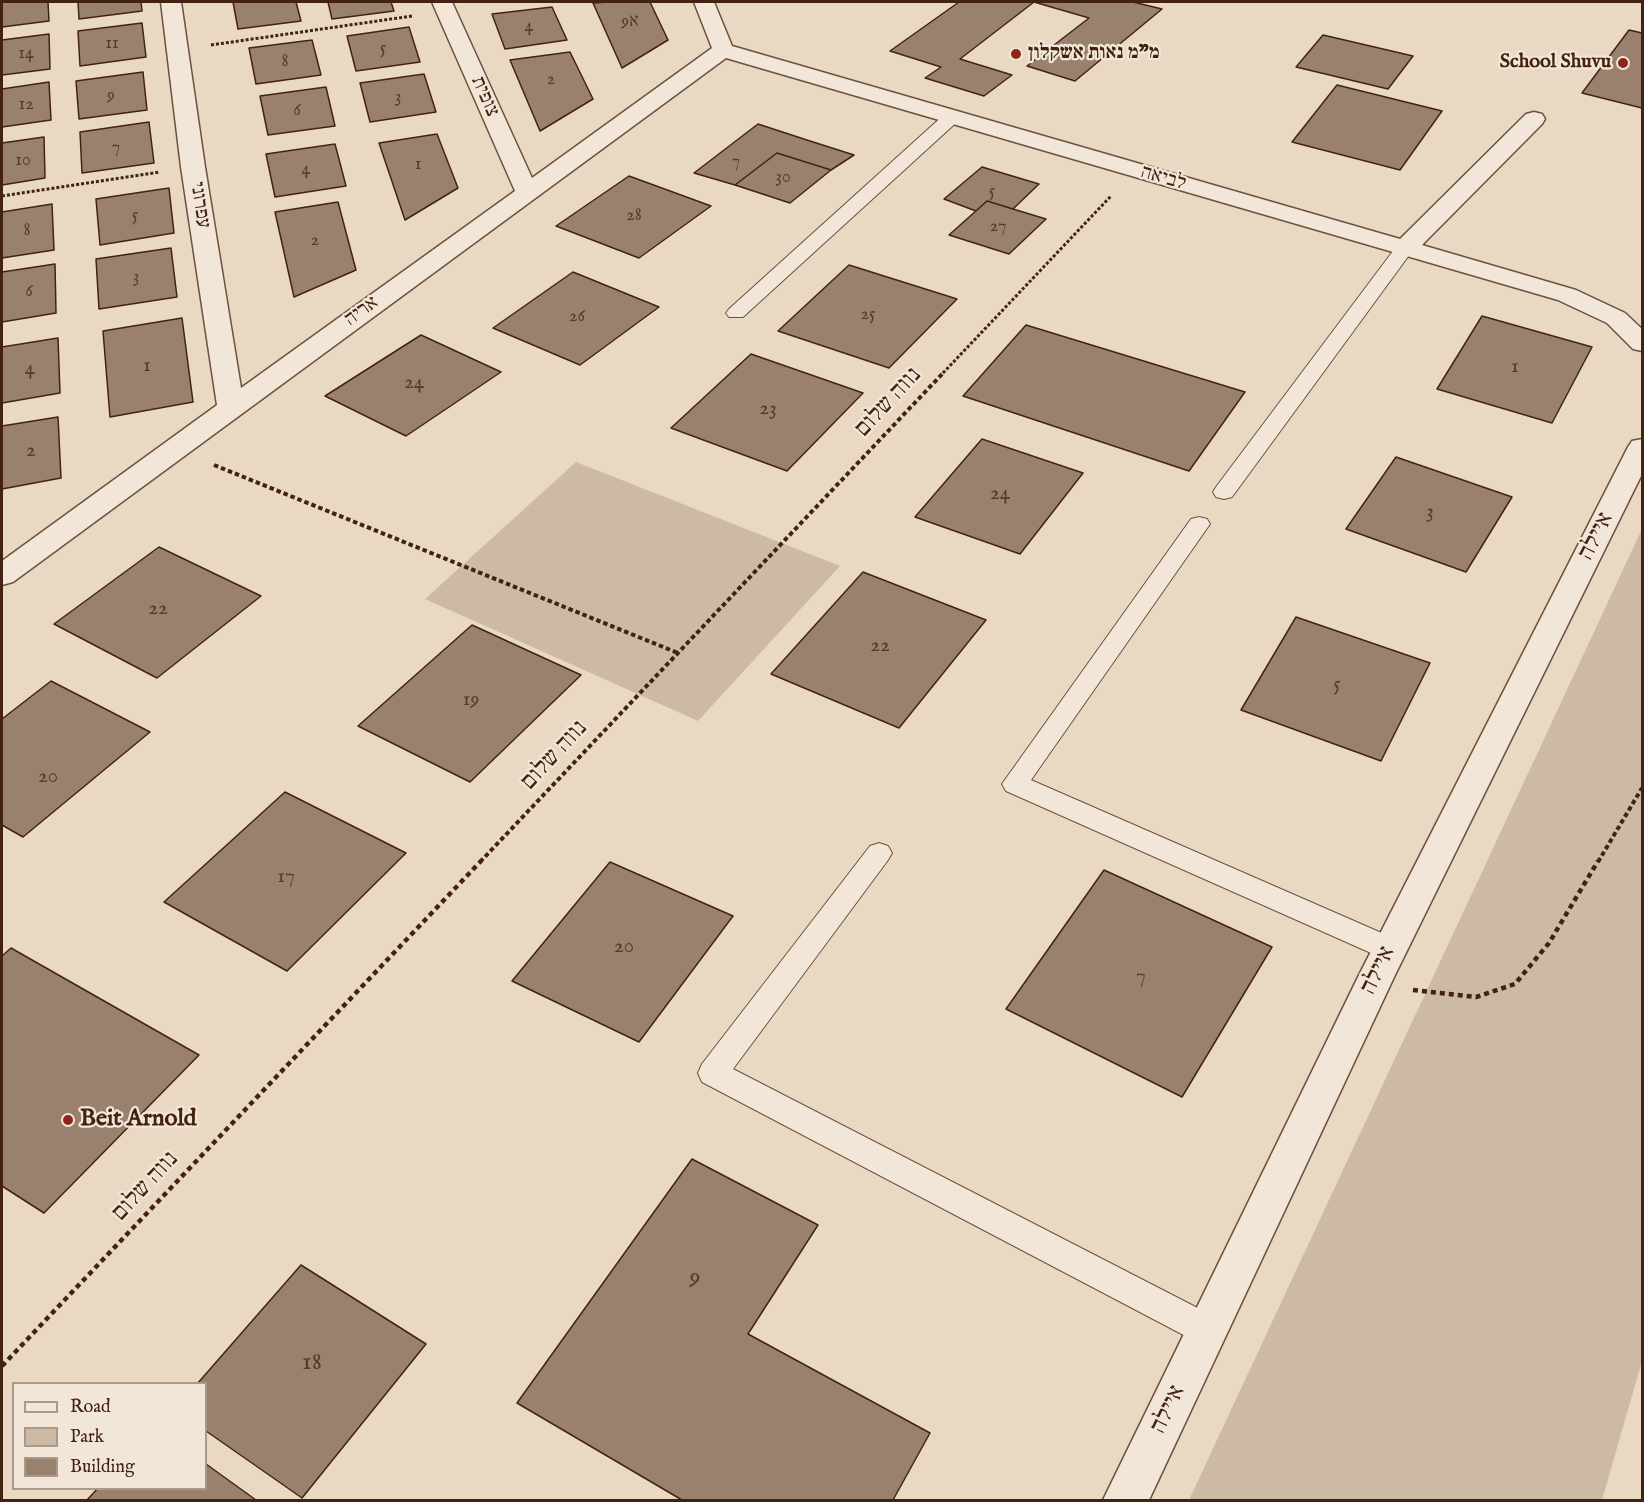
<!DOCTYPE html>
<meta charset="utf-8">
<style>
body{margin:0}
#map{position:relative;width:1644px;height:1502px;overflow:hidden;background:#e9d9c2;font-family:"IM FELL English",serif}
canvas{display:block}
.frame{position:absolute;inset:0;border:3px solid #442212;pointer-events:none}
.legend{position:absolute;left:12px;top:1382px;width:195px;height:108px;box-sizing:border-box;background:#f1e6d7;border:2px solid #ac9888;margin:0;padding:8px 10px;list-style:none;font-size:18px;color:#442212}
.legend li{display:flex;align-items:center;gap:12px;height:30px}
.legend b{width:30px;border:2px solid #ac9888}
</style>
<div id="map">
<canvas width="1644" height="1502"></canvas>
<div class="frame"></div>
<ul class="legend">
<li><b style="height:8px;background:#f1e6d7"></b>Road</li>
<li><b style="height:16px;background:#cdbaa4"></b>Park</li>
<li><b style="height:16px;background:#9a816e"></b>Building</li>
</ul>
</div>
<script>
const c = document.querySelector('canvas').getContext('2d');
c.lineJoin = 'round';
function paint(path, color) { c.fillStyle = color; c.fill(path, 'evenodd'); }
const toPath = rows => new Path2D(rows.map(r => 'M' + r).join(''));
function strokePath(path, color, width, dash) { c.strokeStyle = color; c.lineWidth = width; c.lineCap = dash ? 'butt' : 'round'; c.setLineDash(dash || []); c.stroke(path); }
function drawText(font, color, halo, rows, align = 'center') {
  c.font = font + ' "IM FELL English","Frank Ruhl Libre",serif'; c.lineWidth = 4.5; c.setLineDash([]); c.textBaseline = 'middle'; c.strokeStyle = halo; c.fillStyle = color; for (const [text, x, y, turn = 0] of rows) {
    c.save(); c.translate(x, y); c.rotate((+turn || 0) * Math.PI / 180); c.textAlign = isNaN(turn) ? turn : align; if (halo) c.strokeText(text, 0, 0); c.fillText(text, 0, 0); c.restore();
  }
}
const green = toPath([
 [576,462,840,566,698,721,425,599],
 [1642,529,1642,1361,1602,1500,1189,1500]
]);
const building = toPath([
 [2,2,48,2,49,21,2,27,2,2],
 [78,2,141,2,142,11,79,19,78,2],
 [233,2,296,2,301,21,238,29,233,2],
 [328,2,391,2,394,11,332,19,328,2],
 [607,2,650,2,668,40,622,68,593,3,607,2],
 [959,2,1133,2,1162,9,1075,81,1027,66,1089,18,1034,2,960,59,1012,75,984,96,925,78,941,67,890,51,959,2],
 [552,7,567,40,505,49,492,14,552,7],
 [142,23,146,57,80,66,78,31,142,23],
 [409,27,420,62,356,71,347,36,409,27],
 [1629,30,1642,33,1642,108,1582,93,1629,30],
 [49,34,50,69,2,75,2,40,49,34],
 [1323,35,1413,56,1388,89,1296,67,1323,35],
 [312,40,321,75,256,84,249,48,312,40],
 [570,52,593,99,540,131,510,60,570,52],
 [143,72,147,110,79,119,76,81,143,72],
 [424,74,436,112,370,122,360,83,424,74],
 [49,82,51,120,2,127,2,89,49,82],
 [1337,85,1442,111,1400,170,1292,142,1337,85],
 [326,87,335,126,268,135,260,96,326,87],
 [149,122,154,163,82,173,80,132,149,122],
 [758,124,810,141,854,155,831,170,777,153,735,185,694,173,758,124],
 [437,134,458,188,405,220,379,143,437,134],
 [44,137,45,178,2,185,2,143,44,137],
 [335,144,346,186,275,197,266,154,335,144],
 [777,153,831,170,790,203,735,185,777,153],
 [982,167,1039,184,1013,209,987,201,976,211,944,199,982,167],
 [629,176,711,206,639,258,556,226,629,176],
 [169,188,174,233,100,245,96,199,169,188],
 [987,201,1013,209,1046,219,1009,254,949,235,987,201],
 [338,202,356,270,294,297,275,212,338,202],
 [52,204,54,250,2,258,2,212,52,204],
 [171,248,177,297,99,309,96,259,171,248],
 [55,264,56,313,2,322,2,272,55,264],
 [849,265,957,299,889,368,778,331,849,265],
 [573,272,659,307,580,365,493,328,573,272],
 [1482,316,1592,347,1552,423,1437,389,1482,316],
 [182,318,193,402,110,417,103,331,182,318],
 [1026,325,1245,392,1189,471,963,396,1026,325],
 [421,335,501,372,406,436,325,396,421,335],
 [58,338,60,393,2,403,2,347,58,338],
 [751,354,863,393,787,471,671,428,751,354],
 [58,417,61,478,2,489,2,426,58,417],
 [982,439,1083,473,1020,554,915,517,982,439],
 [1396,457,1512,497,1466,572,1346,529,1396,457],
 [159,547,261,596,157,678,54,624,159,547],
 [863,572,986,620,899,728,771,674,863,572],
 [1296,617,1430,663,1381,761,1241,710,1296,617],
 [472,625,581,675,470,782,358,726,472,625],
 [51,681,150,732,23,837,2,825,2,719,51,681],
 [285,792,406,853,287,971,164,902,285,792],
 [610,862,733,916,639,1042,512,981,610,862],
 [1104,870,1272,947,1182,1097,1006,1009,1104,870],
 [11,948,199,1055,44,1213,2,1186,2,956,11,948],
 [692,1159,818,1225,748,1334,930,1433,893,1500,682,1500,517,1403,692,1159],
 [301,1265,426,1344,302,1498,206,1431,206,1384,197,1384,301,1265],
 [206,1464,256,1500,87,1500,98,1488,206,1488,206,1464]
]);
const pathFar2 = toPath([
 [211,45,412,16],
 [2,196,160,172],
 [943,373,1111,196]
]);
const pathFar1 = toPath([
 [214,465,678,653],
 [480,862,944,372],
 [1598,862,1642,788]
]);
const path = toPath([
 [1413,990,1476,997,1515,984,1549,943,1598,861],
 [2,1366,481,861]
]);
const lane = toPath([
 [952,112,958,113,961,117,958,121,743,317,729,317,726,313,729,309,946,113,952,112],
 [1406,241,1413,243,1415,247,1232,497,1224,499,1216,497,1213,492,1216,487,1399,243,1406,241],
 [1199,517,1207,519,1210,524,1031,780,1400,941,1404,949,1400,957,1390,960,1380,957,1006,791,1002,784,1191,519,1199,517],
 [879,843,888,846,892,853,888,860,733,1069,1219,1319,1224,1330,1219,1341,1207,1345,1195,1341,702,1082,698,1073,702,1064,870,846,879,843]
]);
const street = toPath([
 [161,2,181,2,205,167,241,388,515,191,432,2,452,2,532,178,712,48,694,2,714,2,732,46,1400,239,1526,114,1534,112,1542,114,1545,119,1542,124,1422,245,1576,290,1625,313,1642,329,1642,351,1633,349,1607,323,1558,300,726,58,13,582,2,585,2,561,217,405,181,167,161,2],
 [1642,439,1642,474,1395,975,1149,1500,1103,1500,1359,975,1628,447,1632,441,1642,439]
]);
const markers = [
 [1016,54,6,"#8f2418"],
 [1623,63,6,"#8f2418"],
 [68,1120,6,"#8f2418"]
];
const farNumbernames = [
 ["9א",630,22],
 ["4",529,27],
 ["11",112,44],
 ["5",383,49],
 ["14",26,54],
 ["8",285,62],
 ["2",551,80],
 ["9",111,96],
 ["3",398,98],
 ["12",26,105],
 ["6",297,111],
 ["7",116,148],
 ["10",23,161],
 ["7",736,162],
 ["1",418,165],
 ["4",306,170],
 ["30",783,178],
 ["5",992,192],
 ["5",135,216],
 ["28",634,216],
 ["27",998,227],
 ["8",27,231],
 ["2",315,241],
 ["3",136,278],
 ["6",29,292],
 ["25",868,315],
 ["26",577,317]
];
const farPoinames = [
 ["מ\"מ נאות אשקלון",1028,54],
 ["School Shuvu",1611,63,"right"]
];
const farStreetnames = [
 ["צופית",484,97,66],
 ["לביאה",1163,179,16],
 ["עפרוני",199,205,81],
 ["אריה",362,312,-36]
];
const numberNames = [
 ["1",147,367],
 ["1",1515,368],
 ["4",30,370],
 ["24",414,384],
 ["23",768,410],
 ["2",31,452],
 ["24",1000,495],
 ["3",1430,513],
 ["22",158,610],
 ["22",880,647],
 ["5",1337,686],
 ["19",471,701],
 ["20",48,778],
 ["17",286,878],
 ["20",624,948],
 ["7",1141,978]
];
const streetNames = [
 ["נווה שלום",889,403,-47],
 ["איילה",1597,537,-63],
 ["נווה שלום",555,756,-47],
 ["איילה",1379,971,-64],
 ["נווה שלום",146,1187,-47],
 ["איילה",1169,1410,-64]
];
const poiNames = [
 ["Beit Arnold",80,1120]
];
const nearNumbernames = [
 ["9",695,1279],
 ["18",312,1364]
];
paint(green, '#cdbaa4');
paint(building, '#9a816e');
strokePath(building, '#442212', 1.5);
strokePath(lane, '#6d503e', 2);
strokePath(street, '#6d503e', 3);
strokePath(pathFar2, '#442212', 3, [3, 2]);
strokePath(pathFar1, '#442212', 4, [4.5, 3]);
strokePath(path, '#442212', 4.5, [5, 4]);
paint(lane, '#f1e6d7');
paint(street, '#f1e6d7');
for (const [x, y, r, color] of markers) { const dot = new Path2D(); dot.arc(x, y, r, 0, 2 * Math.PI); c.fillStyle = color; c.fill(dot); strokePath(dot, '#f1e6d7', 2); }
drawText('18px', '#5a3a29', null, farNumbernames);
drawText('bold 20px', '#442212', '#f1e6d7', farPoinames, 'left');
drawText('20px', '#442212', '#f1e6d7', farStreetnames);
drawText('21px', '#5a3a29', null, numberNames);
drawText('24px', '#442212', '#f1e6d7', streetNames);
drawText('bold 24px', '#442212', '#f1e6d7', poiNames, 'left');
drawText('26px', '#5a3a29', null, nearNumbernames);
</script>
